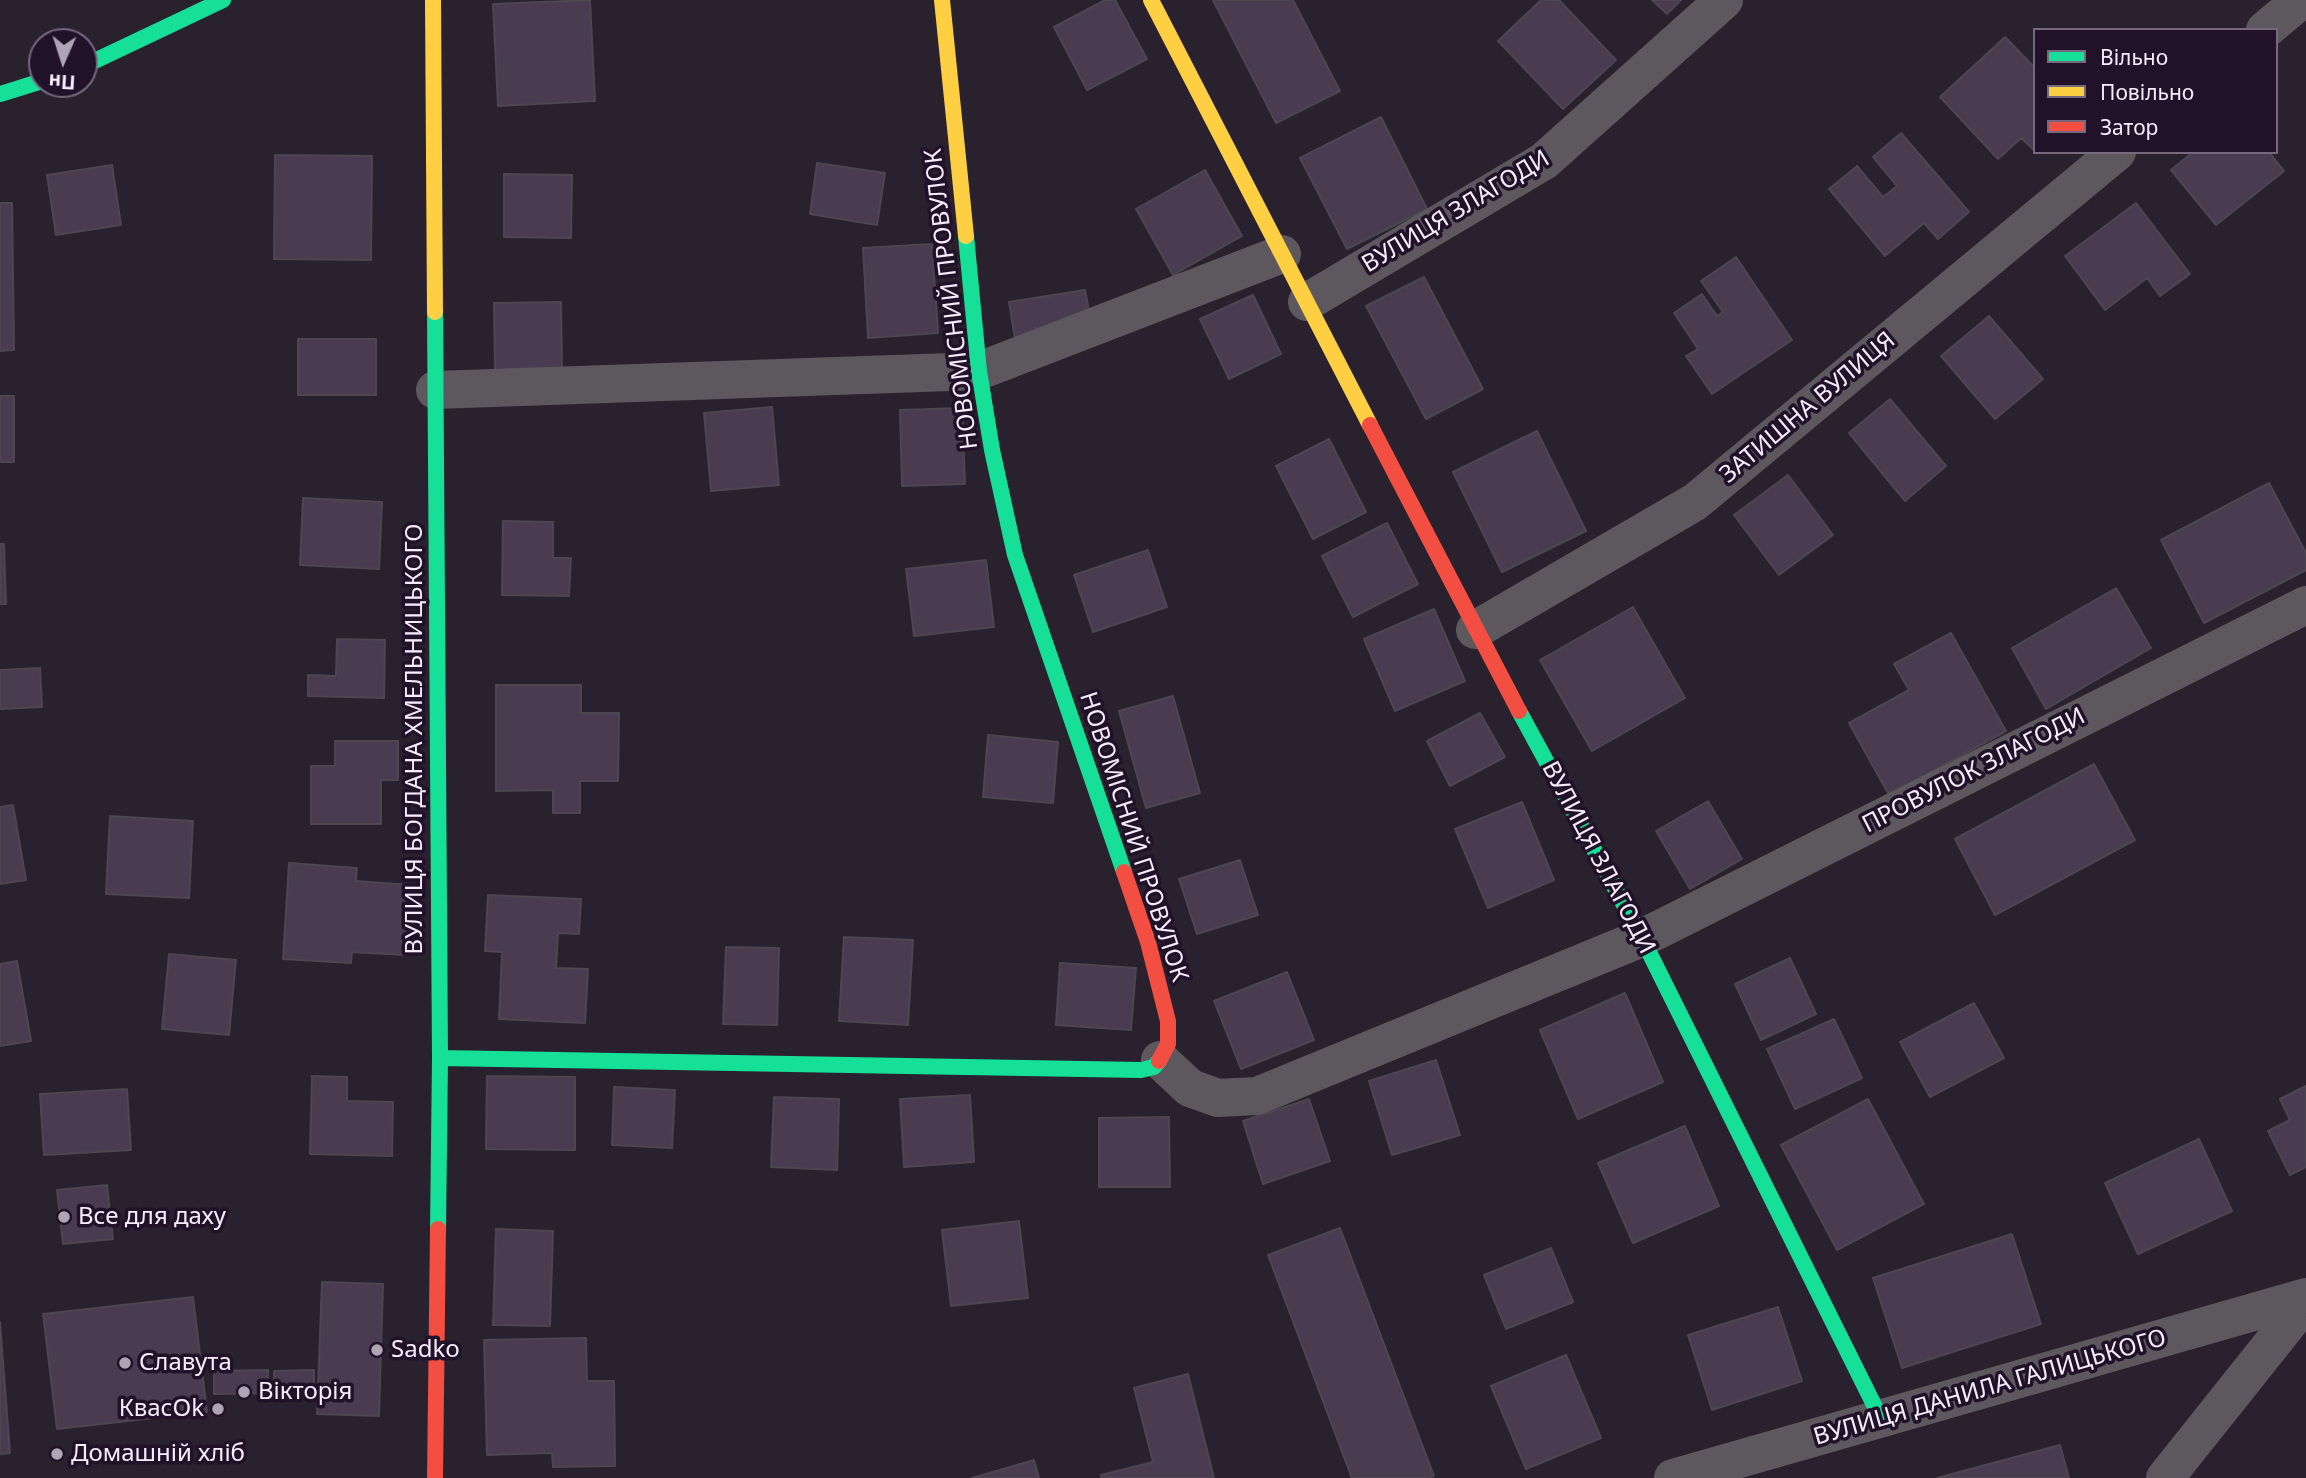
<!DOCTYPE html>
<meta charset="utf-8">
<style>
body{margin:0}
#map{position:relative;width:2306px;height:1478px;overflow:hidden;background:#29212d;font-family:"Noto Sans",sans-serif}
canvas{display:block}
.legend{position:absolute;left:2033px;top:28px;width:245px;height:126px;box-sizing:border-box;background:#211229;border:2px solid #76697d;margin:0;padding:9px 12px;list-style:none;font-size:21px;color:#f6ecfc}
.legend li{display:flex;align-items:center;gap:14px;height:35px}
.legend b{width:35px;border:2px solid #76697d}
.north{position:absolute;left:28px;top:28px;width:70px;height:70px;box-sizing:border-box;background:#211229;border:2px solid #76697d;border-radius:50%;rotate:183deg;font-size:19px;font-weight:700;line-height:28px;text-align:center;color:#f6ecfc}
.north::after{content:'';display:block;margin:auto;width:24px;height:32px;background:#aea5b4;clip-path:polygon(50% 0,100% 100%,50% 72%,0 100%)}
</style>
<div id="map">
<canvas width="2306" height="1478"></canvas>
<ul class="legend">
<li><b style="height:9px;background:#16e098"></b>Вільно</li>
<li><b style="height:9px;background:#ffcf43"></b>Повільно</li>
<li><b style="height:9px;background:#f24e42"></b>Затор</li>
</ul>
<div class="north">Пн</div>
</div>
<script>
const c = document.querySelector('canvas').getContext('2d');
c.lineJoin = 'round';
function paint(path, color) { c.fillStyle = color; c.fill(path, 'evenodd'); }
const toPath = rows => new Path2D(rows.map(r => 'M' + r).join(''));
function strokePath(path, color, width, dash) { c.strokeStyle = color; c.lineWidth = width; c.lineCap = dash ? 'butt' : 'round'; c.setLineDash(dash || []); c.stroke(path); }
function drawText(font, color, halo, rows, align = 'center') {
  c.font = font + ' "Noto Sans",sans-serif'; c.lineWidth = 7; c.setLineDash([]); c.textBaseline = 'middle'; c.strokeStyle = halo; c.fillStyle = color; for (const [text, x, y, turn = 0] of rows) {
    c.save(); c.translate(x, y); c.rotate((+turn || 0) * Math.PI / 180); c.textAlign = isNaN(turn) ? turn : align; if (halo) c.strokeText(text, 0, 0); c.fillText(text, 0, 0); c.restore();
  }
}
const building = toPath([
 [590,0,595,101,498,106,493,4,590,0],
 [1105,0,1115,0,1147,59,1087,90,1054,27,1105,0],
 [1213,0,1293,0,1340,91,1276,123,1213,0],
 [1541,0,1559,0,1616,60,1563,109,1498,41,1541,0],
 [1652,0,1681,0,1667,14,1652,0],
 [2005,37,2035,68,2035,151,2021,138,1998,159,1940,97,2005,37],
 [1381,117,1427,209,1347,249,1300,158,1381,117],
 [1901,133,1969,212,1938,239,1924,223,1885,256,1829,189,1857,166,1883,197,1897,186,1873,157,1901,133],
 [2193,152,2269,152,2284,171,2216,225,2171,170,2193,152],
 [275,155,372,156,371,260,274,259,275,155],
 [817,163,885,173,877,225,810,214,817,163],
 [112,165,121,225,56,235,47,175,112,165],
 [1205,170,1242,236,1173,275,1136,209,1205,170],
 [504,174,572,175,571,238,504,237,504,174],
 [0,203,12,203,14,350,0,351,0,203],
 [2136,203,2190,274,2160,296,2147,278,2105,310,2065,256,2136,203],
 [932,244,938,333,868,338,863,248,932,244],
 [1736,257,1792,340,1712,394,1686,356,1698,349,1674,313,1702,294,1717,316,1723,312,1701,281,1736,257],
 [1424,277,1483,389,1426,419,1366,306,1424,277],
 [1085,290,1092,327,1015,339,1009,302,1085,290],
 [1253,295,1281,354,1229,379,1200,319,1253,295],
 [561,302,562,371,495,371,494,303,561,302],
 [1989,316,2043,379,1995,419,1941,356,1989,316],
 [298,339,376,339,376,395,298,395,298,339],
 [0,396,14,396,14,462,0,462,0,396],
 [1890,399,1946,466,1905,501,1849,433,1890,399],
 [772,407,779,485,711,491,704,413,772,407],
 [962,408,965,484,902,486,900,410,962,408],
 [1537,431,1586,531,1502,572,1453,472,1537,431],
 [1329,439,1366,512,1313,539,1276,466,1329,439],
 [1788,475,1833,535,1779,575,1734,515,1788,475],
 [2269,483,2306,553,2306,570,2204,623,2161,540,2269,483],
 [303,498,382,502,379,569,300,565,303,498],
 [503,521,553,522,553,558,571,558,569,596,502,595,503,521],
 [1387,523,1418,584,1353,617,1322,556,1387,523],
 [0,544,4,544,6,604,0,604,0,544],
 [1148,550,1167,607,1093,632,1074,575,1148,550],
 [986,560,994,627,914,636,906,569,986,560],
 [2116,588,2151,648,2046,709,2012,648,2116,588],
 [1633,607,1685,698,1592,751,1540,660,1633,607],
 [1434,609,1465,681,1395,711,1364,639,1434,609],
 [1951,633,2006,731,1889,795,1849,723,1909,690,1894,664,1951,633],
 [337,639,385,640,384,698,308,696,308,675,336,676,337,639],
 [40,668,42,707,0,709,0,670,40,668],
 [496,685,581,685,581,713,619,713,618,781,580,781,580,813,553,813,553,790,496,791,496,685],
 [1173,696,1200,793,1146,808,1119,711,1173,696],
 [1480,713,1505,757,1450,786,1427,741,1480,713],
 [988,735,1058,742,1053,803,983,797,988,735],
 [335,741,398,741,398,780,381,780,381,824,311,824,311,766,335,766,335,741],
 [2094,764,2135,840,1995,915,1955,839,2094,764],
 [1708,801,1742,859,1690,889,1656,831,1708,801],
 [1522,802,1554,880,1488,908,1455,829,1522,802],
 [13,805,26,880,0,884,0,807,13,805],
 [110,816,193,821,189,898,106,894,110,816],
 [1240,860,1258,915,1197,934,1179,879,1240,860],
 [289,863,357,868,356,881,410,885,405,955,352,952,351,963,283,959,289,863],
 [488,895,581,899,579,934,558,933,556,968,588,969,585,1023,499,1019,502,952,485,951,488,895],
 [844,937,913,940,908,1025,839,1021,844,937],
 [726,947,779,948,777,1025,723,1024,726,947],
 [169,954,236,960,229,1035,162,1029,169,954],
 [1790,958,1816,1014,1761,1040,1735,984,1790,958],
 [17,961,31,1041,0,1046,0,964,17,961],
 [1060,963,1136,968,1131,1030,1056,1025,1060,963],
 [1287,972,1314,1040,1241,1069,1214,1001,1287,972],
 [1625,993,1663,1082,1578,1119,1540,1030,1625,993],
 [1974,1003,2004,1058,1930,1097,1900,1042,1974,1003],
 [1834,1019,1862,1078,1795,1109,1767,1049,1834,1019],
 [1436,1060,1460,1135,1392,1155,1369,1081,1436,1060],
 [312,1076,347,1077,347,1101,393,1102,392,1156,310,1154,312,1076],
 [487,1076,575,1077,575,1150,486,1149,487,1076],
 [2306,1086,2306,1167,2290,1175,2268,1131,2290,1120,2280,1099,2306,1086],
 [614,1087,675,1090,672,1148,612,1145,614,1087],
 [127,1089,131,1150,44,1155,40,1094,127,1089],
 [970,1095,974,1162,904,1167,900,1099,970,1095],
 [774,1097,839,1099,837,1170,771,1167,774,1097],
 [1309,1099,1330,1161,1263,1184,1243,1121,1309,1099],
 [1868,1099,1924,1204,1837,1250,1781,1145,1868,1099],
 [1169,1117,1170,1187,1099,1187,1099,1118,1169,1117],
 [1685,1126,1719,1206,1633,1243,1598,1163,1685,1126],
 [2199,1139,2232,1211,2138,1254,2105,1183,2199,1139],
 [107,1185,113,1239,63,1244,57,1190,107,1185],
 [1019,1221,1028,1298,951,1306,942,1230,1019,1221],
 [1340,1228,1434,1476,1429,1478,1352,1478,1268,1255,1340,1228],
 [496,1229,553,1231,550,1326,493,1325,496,1229],
 [2012,1234,2041,1324,1902,1368,1873,1278,2012,1234],
 [1551,1248,1573,1302,1506,1329,1484,1275,1551,1248],
 [322,1282,383,1284,379,1416,317,1414,322,1282],
 [193,1297,207,1412,57,1429,43,1314,193,1297],
 [1778,1307,1802,1381,1712,1410,1688,1335,1778,1307],
 [0,1322,10,1453,0,1454,0,1322],
 [586,1338,587,1381,614,1381,615,1466,553,1467,552,1453,487,1455,484,1340,586,1338],
 [1566,1355,1601,1438,1526,1469,1491,1386,1566,1355],
 [268,1370,268,1393,214,1394,214,1371,268,1370],
 [314,1370,314,1390,274,1390,274,1371,314,1370],
 [1188,1374,1214,1478,1101,1478,1101,1475,1153,1462,1134,1388,1188,1374],
 [2060,1445,2069,1478,1937,1478,2060,1445],
 [1034,1460,1039,1478,972,1478,1034,1460]
]);
const street = toPath([
 [2265,30,2301,0],
 [1307,302,1544,161,1724,0],
 [435,390,979,371,1282,254],
 [1475,630,1695,502,2117,152],
 [1160,1060,1190,1088,1218,1098,1257,1096,1642,938,2306,605],
 [1673,1478,2306,1297],
 [2165,1478,2306,1301]
]);
const fast = toPath([
 [84,66,223,0],
 [0,94,42,81],
 [966,236,979,371,992,450,1015,555,1124,872],
 [435,312,440,1058,438,1229],
 [1519,711,1642,938,1881,1419],
 [440,1058,1141,1070,1154,1067,1159,1061]
]);
const slow = toPath([
 [433,0,435,312],
 [942,0,966,236],
 [1151,0,1370,425]
]);
const jam = toPath([
 [1370,425,1519,711],
 [1124,872,1148,942,1168,1021,1168,1044,1159,1061],
 [435,1478,438,1229]
]);
const markers = [
 [64,1217,7,"#aea5b4"],
 [377,1350,7,"#aea5b4"],
 [125,1363,7,"#aea5b4"],
 [244,1392,7,"#aea5b4"],
 [218,1409,7,"#aea5b4"],
 [57,1454,7,"#aea5b4"]
];
const streetNames = [
 ["ВУЛИЦЯ ЗЛАГОДИ",1456,212,-31],
 ["НОВОМІСНИЙ ПРОВУЛОК",952,299,-97],
 ["ЗАТИШНА ВУЛИЦЯ",1808,408,-40],
 ["ВУЛИЦЯ БОГДАНА ХМЕЛЬНИЦЬКОГО",415,739,-90],
 ["ПРОВУЛОК ЗЛАГОДИ",1974,771,-27],
 ["НОВОМІСНИЙ ПРОВУЛОК",1133,837,72],
 ["ВУЛИЦЯ ЗЛАГОДИ",1598,858,62],
 ["ВУЛИЦЯ ДАНИЛА ГАЛИЦЬКОГО",1990,1388,-16]
];
const poiNames = [
 ["Все для даху",78,1217],
 ["Sadko",391,1350],
 ["Славута",139,1363],
 ["Вікторія",258,1392],
 ["КвасOk",204,1409,"right"],
 ["Домашній хліб",71,1454]
];
paint(building, '#4a3c50');
strokePath(building, '#4d4651', 2);
strokePath(street, '#5c585d', 38);
strokePath(fast, '#16e098', 16);
strokePath(slow, '#ffcf43', 16);
strokePath(jam, '#f24e42', 16);
for (const [x, y, r, color] of markers) { const dot = new Path2D(); dot.arc(x, y, r, 0, 2 * Math.PI); c.fillStyle = color; c.fill(dot); strokePath(dot, '#211229', 2.5); }
drawText('24px', '#f6ecfc', '#211229', streetNames);
drawText('24px', '#f6ecfc', '#211229', poiNames, 'left');
</script>
